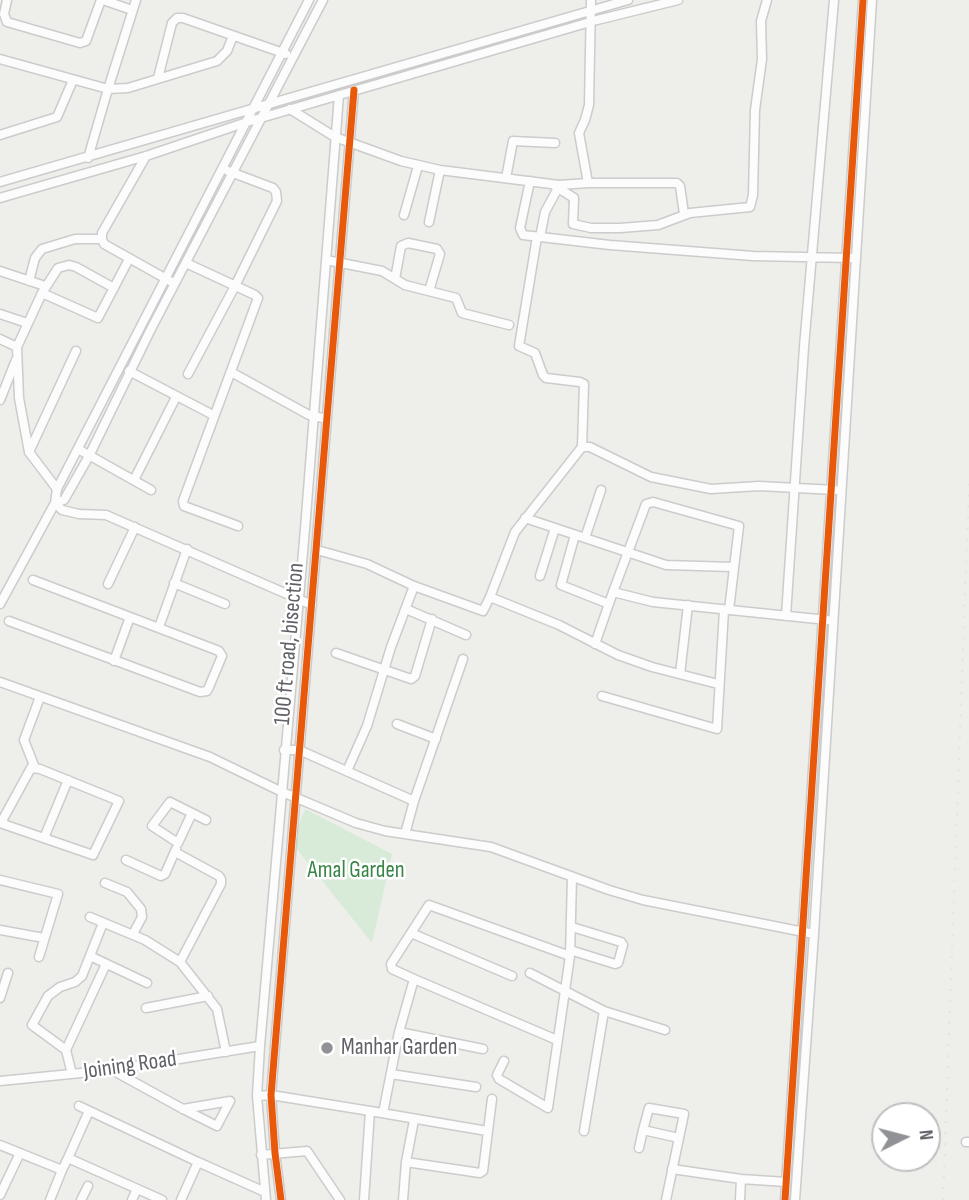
<!DOCTYPE html>
<style>
body{margin:0}
#map{position:relative;width:969px;height:1200px;overflow:hidden;background:#eeeeea;font-family:"Sofia Sans Condensed",sans-serif}
canvas{display:block}
.north{position:absolute;left:871px;top:1102px;width:70px;height:70px;box-sizing:border-box;background:#fff;border:2px solid #bfc0c2;border-radius:50%;rotate:84deg;font-size:19px;font-weight:700;line-height:28px;text-align:center;color:#5f6167}
.north::after{content:'';display:block;margin:auto;width:24px;height:32px;background:#919295;clip-path:polygon(50% 0,100% 100%,50% 72%,0 100%)}
</style>
<div id="map">
<canvas width="969" height="1200"></canvas>
<div class="north">N</div>
</div>
<script>
const c = document.querySelector('canvas').getContext('2d');
c.lineJoin = 'round';
function paint(path, color) { c.fillStyle = color; c.fill(path, 'evenodd'); }
const toPath = rows => new Path2D(rows.map(r => 'M' + r).join(''));
function strokePath(path, color, width, dash) { c.strokeStyle = color; c.lineWidth = width; c.lineCap = dash ? 'butt' : 'round'; c.setLineDash(dash || []); c.stroke(path); }
function drawText(font, color, halo, rows, align = 'center') {
  c.font = font + ' "Sofia Sans Condensed",sans-serif'; c.lineWidth = 5; c.setLineDash([]); c.textBaseline = 'middle'; c.strokeStyle = halo; c.fillStyle = color; for (const [text, x, y, turn = 0] of rows) {
    c.save(); c.translate(x, y); c.rotate((+turn || 0) * Math.PI / 180); c.textAlign = isNaN(turn) ? turn : align; if (halo) c.strokeText(text, 0, 0); c.fillText(text, 0, 0); c.restore();
  }
}
const green = toPath([
 [305,809,392,854,372,943,292,843]
]);
const minor = toPath([
 [7,0,4,14,7,22,80,43,86,41,101,0],
 [103,0,132,10],
 [136,0,108,89,128,88,217,61,227,51,233,36],
 [0,59,108,89,88,158],
 [158,78,172,23,177,18,183,18,286,54],
 [290,109,335,137,401,161,440,170,559,185,588,183,677,183,680,186,684,214],
 [0,135,57,117,73,80],
 [146,156,102,233,102,239,104,244,170,281],
 [506,178,513,141,555,143],
 [530,181,520,228,523,235,610,245,753,256,851,258],
 [0,182,628,0],
 [588,183,579,133,585,120,589,105,591,0],
 [555,186,574,198,573,224,591,228,620,228,658,225,690,213,750,207,753,195,755,110,762,59,761,21,767,0],
 [0,198,146,156,247,122,597,20,678,0],
 [404,215,418,166],
 [429,222,440,170],
 [537,237,519,346,535,353,543,375,546,378,580,382,584,384,582,447],
 [540,237,545,212,558,188],
 [326,260,382,271,405,285,456,298,462,313,509,325],
 [186,263,255,295,258,298,183,501,184,506,238,526],
 [0,271,45,286],
 [395,279,401,246,408,243,437,249,440,254,429,291],
 [29,281,35,258,42,249,75,239,102,239],
 [42,293,98,318,129,259],
 [0,314,27,323],
 [0,339,17,347,19,398,29,452,57,489],
 [17,347,42,293,58,268,69,265,76,267,114,288],
 [129,371,213,415],
 [231,372,309,415,327,419],
 [188,374,235,286,277,201,276,192,273,188,228,171],
 [0,400,16,360],
 [78,449,151,490],
 [29,452,76,351],
 [134,480,176,397],
 [55,503,64,500,89,456,150,331,323,0],
 [55,503,62,510,79,514,106,515,312,605],
 [525,518,666,565,733,567],
 [575,535,561,585,609,604],
 [585,538,601,490],
 [317,550,367,564,414,586],
 [540,576,555,528],
 [174,583,225,604],
 [108,584,135,527],
 [613,592,646,504,653,502,739,526,729,610],
 [490,597,559,625,618,655,652,667,718,684],
 [0,604,55,503,57,489,309,0],
 [406,609,466,635],
 [786,616,804,347,834,0],
 [9,621,200,692,207,691,209,687,222,656,219,651,33,580],
 [159,627,187,549],
 [595,644,613,592,653,602,827,620],
 [336,653,411,679,415,676,432,619],
 [114,661,130,617],
 [680,674,688,605],
 [0,682,210,757,280,791,356,823,385,831,491,847,609,890,643,900,814,934],
 [602,696,717,729,724,610],
 [397,724,436,739],
 [284,750,299,750,414,801],
 [31,768,40,769,119,801,93,855,3,824,3,819,31,768],
 [35,768,24,740,40,697],
 [347,771,367,726,391,647,414,586,483,611,490,597,515,532,582,447,590,447,651,477,711,489,759,486,835,490],
 [192,813,178,843,152,826,170,802,206,820],
 [405,834,414,801,463,659],
 [44,838,68,780],
 [175,852,219,876,221,879,221,884,180,962],
 [126,860,161,876,165,874,176,849],
 [0,880,58,894,39,957],
 [105,883,127,892,141,909,142,917,133,934],
 [90,917,145,940,180,962,217,1009,226,1052],
 [0,930,44,938],
 [411,933,512,976],
 [570,950,615,964,618,963,623,945,621,942,572,927],
 [90,956,147,983],
 [530,973,604,1011,665,1030],
 [0,998,8,973],
 [146,1008,208,996],
 [399,1032,483,1049],
 [557,1040,414,979,392,969,391,964,429,905,570,956],
 [66,1050,106,964],
 [504,1061,497,1075,499,1079,548,1108,570,956,572,877],
 [112,1070,183,1109,217,1126,230,1101,183,1109],
 [72,1074,66,1050,32,1025,48,996,60,987,75,982,82,976,103,923],
 [391,1074,476,1087],
 [0,1081,111,1070,260,1046],
 [257,1096,271,1095,370,1111],
 [79,1106,198,1162],
 [383,1113,399,1032,414,979],
 [414,1120,406,1162,480,1173,483,1171,492,1099],
 [643,1130,649,1108,684,1114,666,1200],
 [584,1131,604,1011],
 [966,1142,969,1142],
 [0,1145,62,1170,68,1158,162,1200],
 [639,1148,643,1130,679,1138],
 [261,1155,307,1151,340,1200],
 [68,1158,89,1111],
 [672,1169,741,1179,786,1182],
 [0,1195,20,1153],
 [50,1200,62,1170],
 [81,1200,88,1186],
 [132,1200,137,1189],
 [181,1200,198,1162,265,1192],
 [266,1200,257,1096,260,1046,305,529,339,95],
 [281,1200,275,1153,271,1095,354,90],
 [364,1200,370,1111,487,1131],
 [403,1200,406,1162],
 [740,1200,741,1179],
 [785,1200,863,0],
 [795,1200,814,934,872,0]
]);
const rail = toPath([
 [943,1200,969,484]
]);
const cycleway = toPath([
 [281,1200,275,1153,271,1095,354,90],
 [785,1200,863,0]
]);
const markers = [
 [327,1048,7,"#919295"]
];
const streetNames = [
 ["100 ft road, bisection",290,644,-85],
 ["Joining Road",130,1066,-8]
];
const parkNames = [
 ["Amal Garden",356,871]
];
const poiNames = [
 ["Manhar Garden",341,1048]
];
paint(green, '#d8ead8');
strokePath(minor, '#cbcccb', 11);
strokePath(minor, '#fcfcfc', 8);
strokePath(rail, '#e3e3e3', 2, [2, 9]);
strokePath(cycleway, '#e8590c', 7);
for (const [x, y, r, color] of markers) { const dot = new Path2D(); dot.arc(x, y, r, 0, 2 * Math.PI); c.fillStyle = color; c.fill(dot); strokePath(dot, '#fff', 2.5); }
drawText('23px', '#5f6167', '#fff', streetNames);
drawText('23px', '#398446', '#fff', parkNames);
drawText('23px', '#5f6167', '#fff', poiNames, 'left');
</script>
